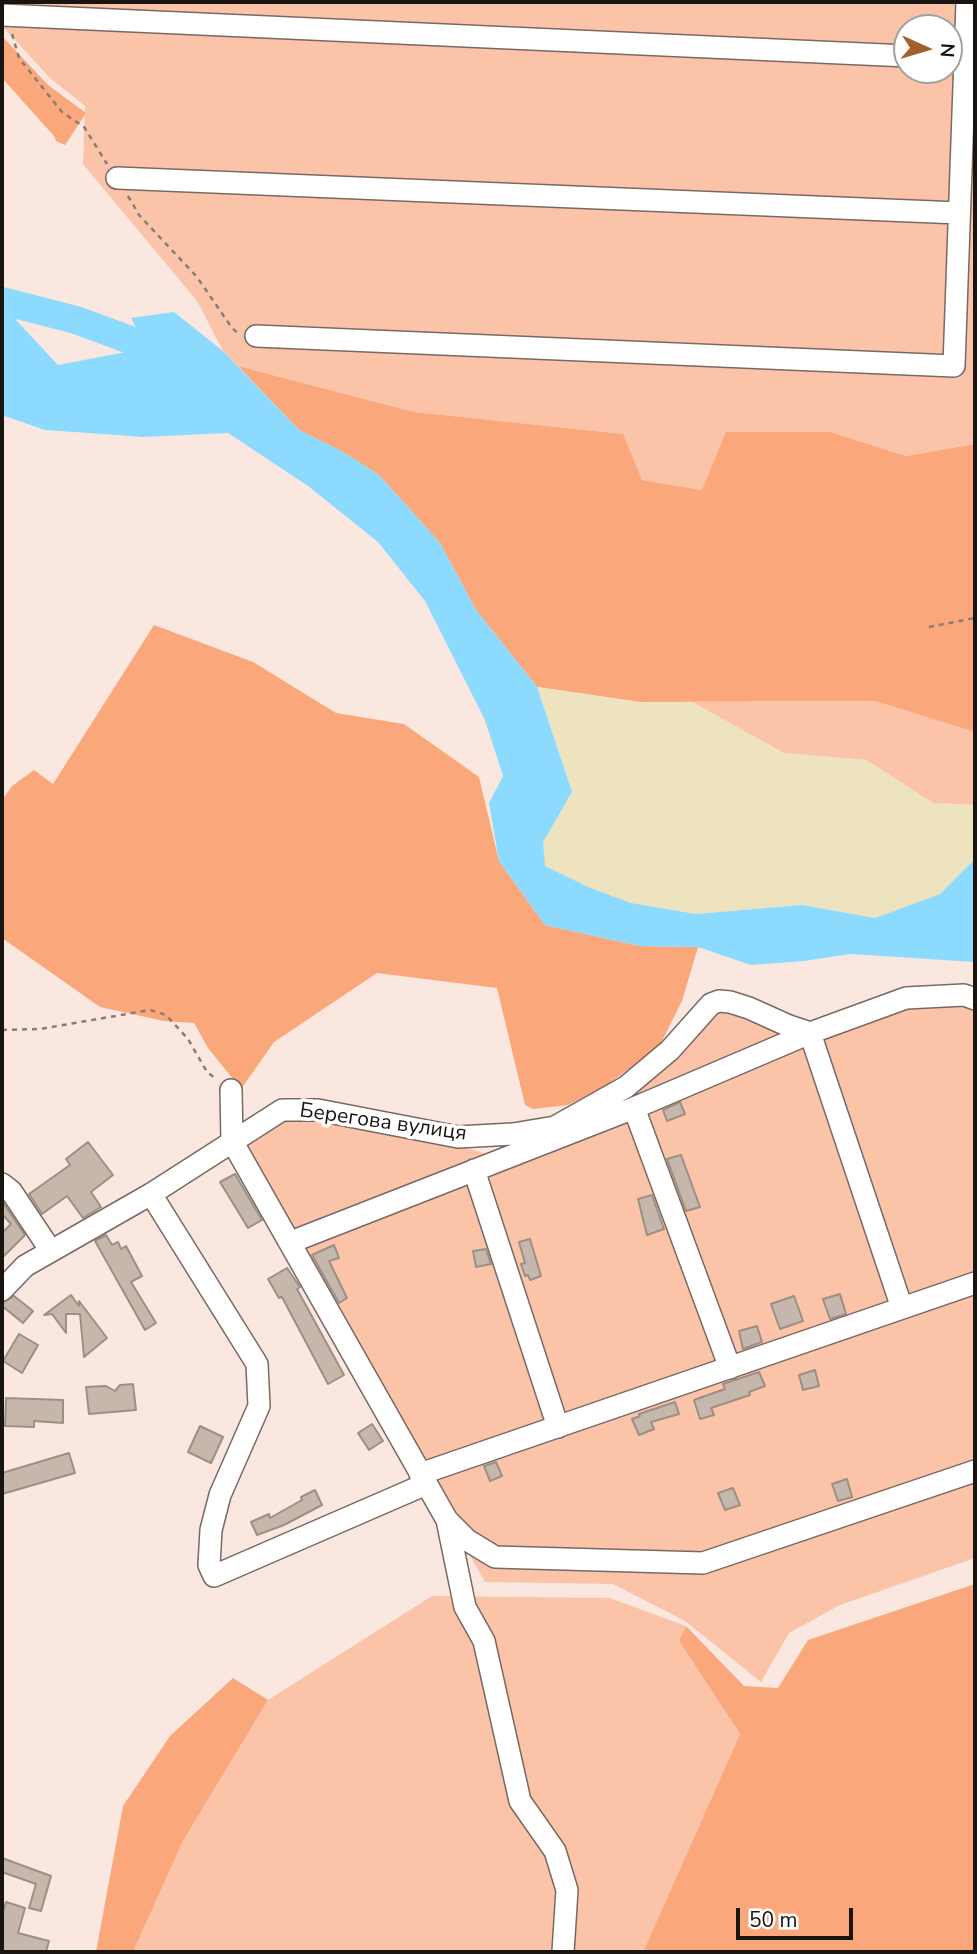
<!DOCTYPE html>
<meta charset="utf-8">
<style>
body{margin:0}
#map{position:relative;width:977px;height:1954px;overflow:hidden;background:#fae8e0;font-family:"Nunito Sans",sans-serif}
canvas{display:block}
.frame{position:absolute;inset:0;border:4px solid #1a1411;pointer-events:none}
.north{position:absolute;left:893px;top:14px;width:70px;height:70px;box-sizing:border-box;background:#fff;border:2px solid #a3a1a0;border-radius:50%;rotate:94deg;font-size:19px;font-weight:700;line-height:28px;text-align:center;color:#1a1411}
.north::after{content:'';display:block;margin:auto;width:24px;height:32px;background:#a2612b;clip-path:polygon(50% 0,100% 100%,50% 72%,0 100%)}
.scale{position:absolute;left:736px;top:1908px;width:117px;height:32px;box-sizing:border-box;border:4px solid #1a1411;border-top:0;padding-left:9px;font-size:21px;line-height:24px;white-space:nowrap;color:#1a1411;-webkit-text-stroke:5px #fff;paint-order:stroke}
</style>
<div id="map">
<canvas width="977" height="1954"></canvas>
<div class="frame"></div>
<div class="north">N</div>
<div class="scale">50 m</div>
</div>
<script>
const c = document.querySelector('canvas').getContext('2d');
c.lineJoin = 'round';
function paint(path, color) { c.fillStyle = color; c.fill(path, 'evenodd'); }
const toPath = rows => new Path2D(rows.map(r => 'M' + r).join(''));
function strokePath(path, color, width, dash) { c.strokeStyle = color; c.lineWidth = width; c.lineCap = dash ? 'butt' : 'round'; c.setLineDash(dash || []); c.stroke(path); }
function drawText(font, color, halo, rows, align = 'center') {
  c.font = font + ' "Nunito Sans",sans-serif'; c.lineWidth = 7; c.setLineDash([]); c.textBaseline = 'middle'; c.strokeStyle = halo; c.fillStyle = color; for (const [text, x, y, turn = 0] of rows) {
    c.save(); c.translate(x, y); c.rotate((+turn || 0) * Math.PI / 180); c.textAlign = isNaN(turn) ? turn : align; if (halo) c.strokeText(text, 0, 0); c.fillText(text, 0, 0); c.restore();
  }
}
const green = toPath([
 [2,2,975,2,975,444,906,456,830,432,703,490,642,480,622,434,414,412,238,366,223,351,197,301,83,164,85,106,50,78,2,26],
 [907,28,949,28,949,70,907,70],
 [875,701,975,732,975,805,933,803,866,760,784,753,692,702],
 [975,986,975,1558,840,1605,789,1633,761,1682,685,1621,613,1584,485,1582,237,1141,284,1112,417,1135,514,1161,577,1138,646,1118,600,1113,713,1010,745,1010,788,1030,895,1003,959,997],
 [432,1596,610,1598,686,1626,679,1641,740,1734,643,1952,133,1952,183,1841,268,1700]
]);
const forest = toPath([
 [2,36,48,85,86,113,65,145,56,141,54,136,2,78],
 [238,366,414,412,623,434,642,480,702,490,726,432,830,432,906,456,975,444,975,732,875,701,640,702,537,687,476,610,440,543,379,475,343,452,299,430],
 [154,625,253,662,336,713,404,724,479,777,499,861,545,925,640,946,698,947,682,1001,659,1047,605,1086,568,1105,533,1109,525,1105,497,988,377,973,274,1042,241,1089,208,1048,194,1023,164,1021,100,1007,2,938,2,800,12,786,34,770,53,784],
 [975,1584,975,1952,643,1952,740,1734,679,1641,686,1626,744,1686,778,1688,808,1640],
 [233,1678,268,1700,183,1841,133,1952,96,1952,123,1806,170,1736]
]);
const sand = toPath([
 [537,687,640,702,692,702,784,753,866,760,933,803,975,805,975,859,940,894,875,918,802,905,696,914,631,903,588,888,544,866,543,842,572,792]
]);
const water = toPath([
 [2,305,58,365,147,348,131,318,174,312,223,351,299,430,343,452,379,475,440,543,476,610,537,687,572,792,543,842,545,866,588,887,631,903,696,914,802,905,875,918,940,894,975,859,975,962,850,954,804,961,751,965,698,947,640,946,545,925,499,861,489,803,503,776,485,720,425,601,378,542,308,486,228,433,143,437,89,433,45,430,2,415]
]);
const river = toPath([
 [2,301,76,320,171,355,180,362]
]);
const building = toPath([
 [680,1102,685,1114,667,1121,663,1110,680,1102],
 [88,1142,113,1175,91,1192,101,1207,83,1218,67,1196,42,1214,29,1194,70,1165,66,1159,88,1142],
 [681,1155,700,1207,686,1211,667,1159,681,1155],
 [235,1174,262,1220,248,1228,220,1182,235,1174],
 [652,1195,664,1229,647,1235,638,1199,652,1195],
 [2,1201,25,1235,2,1258,2,1233,11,1224,2,1214,2,1201],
 [106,1235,112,1245,118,1242,121,1249,126,1246,142,1276,131,1282,156,1323,145,1330,95,1241,106,1235],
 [530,1239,541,1276,530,1280,528,1275,525,1276,521,1264,525,1263,519,1242,530,1239],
 [334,1245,339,1258,329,1261,347,1298,339,1303,312,1255,334,1245],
 [486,1249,491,1264,476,1267,473,1251,486,1249],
 [287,1268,300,1287,297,1289,344,1375,328,1384,282,1297,279,1298,268,1279,287,1268],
 [840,1294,846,1314,830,1319,823,1299,840,1294],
 [71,1295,79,1306,79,1301,107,1338,84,1357,80,1314,66,1314,66,1333,52,1314,44,1315,71,1295],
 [14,1296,33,1311,23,1323,2,1306,2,1303,14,1296],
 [794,1296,803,1321,780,1329,771,1304,794,1296],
 [757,1326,762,1342,743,1349,739,1331,757,1326],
 [19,1334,38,1345,22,1373,3,1361,19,1334],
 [815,1370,819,1386,803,1390,799,1375,815,1370],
 [759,1372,765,1386,749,1392,750,1395,711,1408,714,1415,700,1419,694,1400,725,1389,723,1384,759,1372],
 [133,1384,136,1410,89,1414,86,1387,106,1386,115,1391,120,1385,133,1384],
 [6,1398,63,1400,63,1423,34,1421,34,1427,5,1426,6,1398],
 [675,1402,679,1414,651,1422,654,1429,639,1435,632,1419,640,1416,639,1414,675,1402],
 [372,1424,383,1441,369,1450,358,1433,372,1424],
 [200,1426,223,1437,211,1463,188,1452,200,1426],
 [69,1453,75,1473,2,1494,2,1473,69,1453],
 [496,1462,502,1476,490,1481,484,1466,496,1462],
 [847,1479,852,1497,838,1501,832,1484,847,1479],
 [733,1488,740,1505,725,1510,718,1493,733,1488],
 [315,1490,322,1505,284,1525,257,1535,251,1522,269,1514,270,1518,302,1500,301,1497,315,1490],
 [2,1858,51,1876,41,1911,29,1908,36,1884,2,1872,2,1858],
 [6,1902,25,1908,18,1933,49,1941,46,1952,2,1952,2,1915,6,1902]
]);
const path = toPath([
 [12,34,19,58,62,112,84,127,107,164],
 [128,196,139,215,197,277,232,328,239,334],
 [929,627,975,618],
 [2,1030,40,1029,150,1010,166,1015,188,1039,207,1072,216,1079]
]);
const minor = toPath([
 [2,15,907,56],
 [117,178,959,213],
 [256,336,954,366,967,2],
 [231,1090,232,1141,447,1520,467,1540,495,1557,703,1563,975,1471],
 [634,1108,730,1368],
 [474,1170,558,1427],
 [2,1184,11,1191,51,1251],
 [151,1194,257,1364,259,1406,220,1495,211,1530,209,1565,214,1576,426,1484],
 [291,1242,634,1108,810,1033,906,998,964,995,975,999],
 [2,1290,25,1266,151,1194,282,1110,318,1110,458,1137,513,1134,555,1127,626,1087,670,1050,711,1004,719,1001,730,1002,749,1008,789,1026,810,1033,902,1308],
 [420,1474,975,1283],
 [447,1520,465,1607,484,1641,520,1801,555,1851,567,1890,563,1952]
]);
const streetNames = [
 ["Берегова вулиця",383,1123,8]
];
paint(green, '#fbc3a8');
paint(forest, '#fba77c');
paint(sand, '#ede3be');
paint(water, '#8cdafe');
strokePath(river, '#8cdafe', 28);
paint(building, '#c5b7ab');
strokePath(building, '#9c8f83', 2);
strokePath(minor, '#796962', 24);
strokePath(path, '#877c76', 2.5, [5, 5]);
strokePath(minor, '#fff', 21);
drawText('21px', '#1a1411', '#fff', streetNames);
</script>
